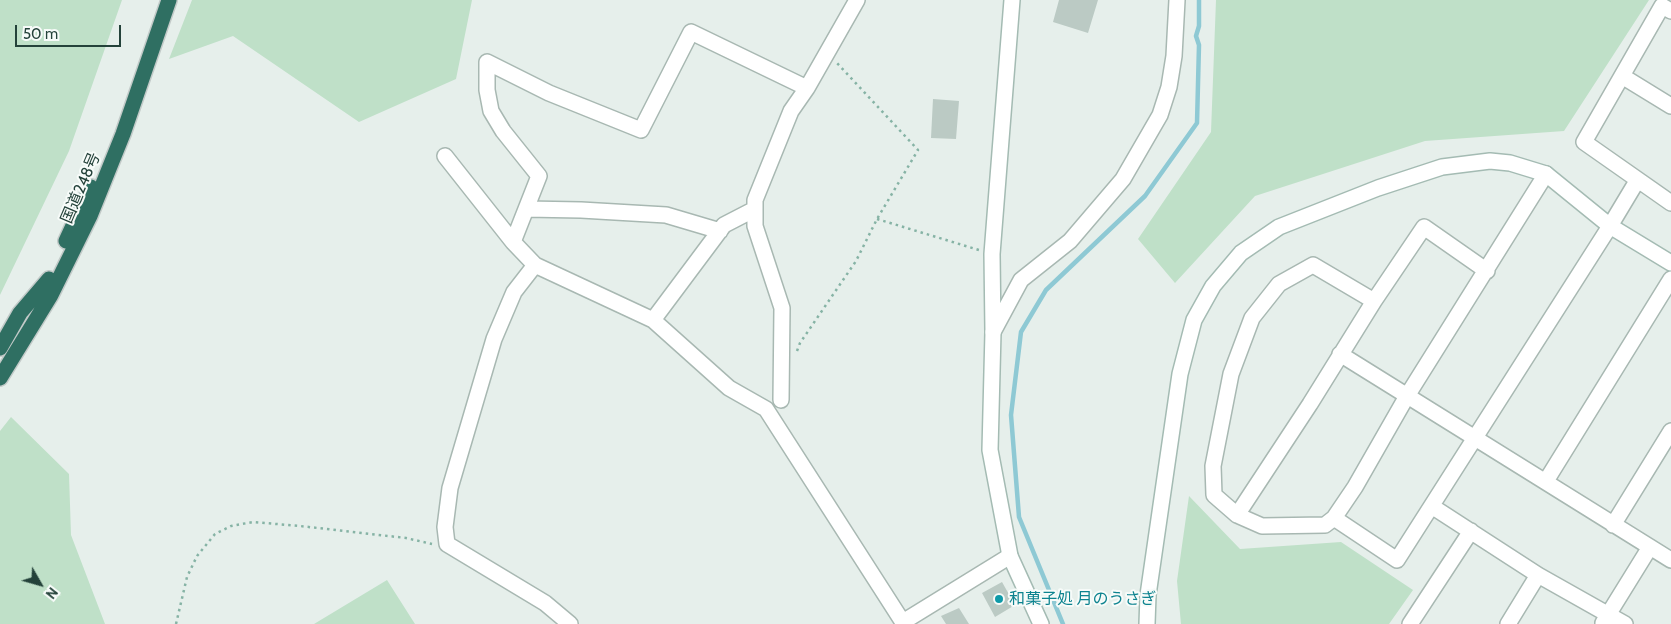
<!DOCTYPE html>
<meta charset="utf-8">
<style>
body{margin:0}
#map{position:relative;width:1671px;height:624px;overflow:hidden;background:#e6efeb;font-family:Cabin,sans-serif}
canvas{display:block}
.north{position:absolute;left:15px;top:559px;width:50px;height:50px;-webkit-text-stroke:4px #f7fbf9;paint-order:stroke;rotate:128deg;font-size:14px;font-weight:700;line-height:20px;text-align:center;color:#24423a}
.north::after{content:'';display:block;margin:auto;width:18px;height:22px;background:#24423a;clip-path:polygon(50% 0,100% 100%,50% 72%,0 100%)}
.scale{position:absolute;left:15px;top:25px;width:106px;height:22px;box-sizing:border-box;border:2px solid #24423a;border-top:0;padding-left:6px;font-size:15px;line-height:18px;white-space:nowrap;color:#24423a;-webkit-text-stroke:4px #f7fbf9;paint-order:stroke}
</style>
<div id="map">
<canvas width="1671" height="624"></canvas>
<div class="north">N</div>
<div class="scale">50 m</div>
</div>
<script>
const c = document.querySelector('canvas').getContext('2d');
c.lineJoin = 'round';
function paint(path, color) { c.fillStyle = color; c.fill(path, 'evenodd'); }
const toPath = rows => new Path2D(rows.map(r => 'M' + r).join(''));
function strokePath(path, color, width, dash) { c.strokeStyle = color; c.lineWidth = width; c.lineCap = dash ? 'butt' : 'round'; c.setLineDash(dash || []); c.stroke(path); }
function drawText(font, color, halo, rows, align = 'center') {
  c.font = font + ' Cabin,"Noto Sans JP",sans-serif'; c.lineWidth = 4; c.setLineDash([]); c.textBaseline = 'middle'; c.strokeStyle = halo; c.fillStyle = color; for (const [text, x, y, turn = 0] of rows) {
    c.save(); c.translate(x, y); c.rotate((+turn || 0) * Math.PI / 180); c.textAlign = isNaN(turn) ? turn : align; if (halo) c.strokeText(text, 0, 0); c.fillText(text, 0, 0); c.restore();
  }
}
const green = toPath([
 [0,0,122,0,69,151,0,295],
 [192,0,472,0,456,79,359,122,233,36,169,59],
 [1216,0,1649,0,1564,131,1425,141,1255,196,1175,283,1138,239,1211,132],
 [11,417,69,474,71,535,105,624,0,624,0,431],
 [1189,496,1240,549,1341,542,1413,590,1389,624,1181,624,1177,581],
 [387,580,415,624,314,624]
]);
const stream = toPath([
 [1063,624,1019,517,1011,415,1021,332,1046,290,1145,196,1197,123,1199,45,1196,36,1199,26,1199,0]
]);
const building = toPath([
 [1059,0,1098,0,1088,33,1053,22],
 [933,99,959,101,956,139,931,138],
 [1002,582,1015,605,995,617,982,593],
 [959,608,969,624,946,624,941,616]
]);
const path = toPath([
 [877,219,979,250],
 [797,351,800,343,856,261,877,219,918,150,837,63],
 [176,624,187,577,197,556,215,534,231,526,253,522,300,526,406,538,432,544]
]);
const street = toPath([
 [1671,11,1662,6,1584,142,1671,203],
 [1622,76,1671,106],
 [807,88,691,32,641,130,549,93,487,62,487,90,491,111,503,131,539,176,513,242,535,265,653,320,729,388,766,409,904,624],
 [445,156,513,242],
 [526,209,581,210,666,215,720,231],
 [535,265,514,292,494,339,450,488,445,527,447,544,545,603,570,624],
 [1374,301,1313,265,1279,284,1252,318,1231,374,1213,466,1214,495,1237,515,1262,526,1325,525,1334,518,1355,487,1407,396,1546,174],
 [653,320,724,225,755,209],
 [993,332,1021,280,1070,241,1123,179,1160,115,1169,87,1174,56,1177,0],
 [1340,354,1671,560],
 [781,400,782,308,755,226,755,200,791,111,807,88,857,0],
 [1546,481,1671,279],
 [1433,507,1538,575,1625,624],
 [1237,515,1310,404,1374,301,1424,227,1487,271],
 [1334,518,1397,560,1610,226,1637,181],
 [1613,525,1671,431],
 [903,622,1010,556],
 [1603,623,1650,547],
 [1410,624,1471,531],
 [1508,624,1538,575]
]);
const secondary = toPath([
 [1012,0,992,254,993,332,990,450,1010,556,1041,624],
 [1147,624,1148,595,1180,374,1194,320,1213,286,1241,253,1279,227,1378,188,1442,167,1490,161,1510,163,1546,174,1610,226,1671,263]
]);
const highway = toPath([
 [66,241,91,187],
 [0,348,20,313,49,279],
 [0,378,51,295,90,216,123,134,169,0]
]);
const markers = [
 [999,599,5,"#0f9aa8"]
];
const streetNames = [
 ["国道248号",81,188,-67]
];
const cultureNames = [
 ["和菓子処 月のうさぎ",1009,599]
];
paint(green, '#bfe0c8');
strokePath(stream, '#8ec9d4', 4.5);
paint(building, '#bbcac4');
strokePath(street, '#a8b8b2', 18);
strokePath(secondary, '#a4bbb3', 18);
strokePath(highway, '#c2cac8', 18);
strokePath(path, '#86b3a5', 2.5, [2.5, 4]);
strokePath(street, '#fff', 15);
strokePath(secondary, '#fff', 15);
strokePath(highway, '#2f6f62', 15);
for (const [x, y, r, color] of markers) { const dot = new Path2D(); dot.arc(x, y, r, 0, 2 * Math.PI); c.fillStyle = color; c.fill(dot); strokePath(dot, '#f7fbf9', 2); }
drawText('16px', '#24423a', '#f7fbf9', streetNames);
drawText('16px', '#0d838f', '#f7fbf9', cultureNames, 'left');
</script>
